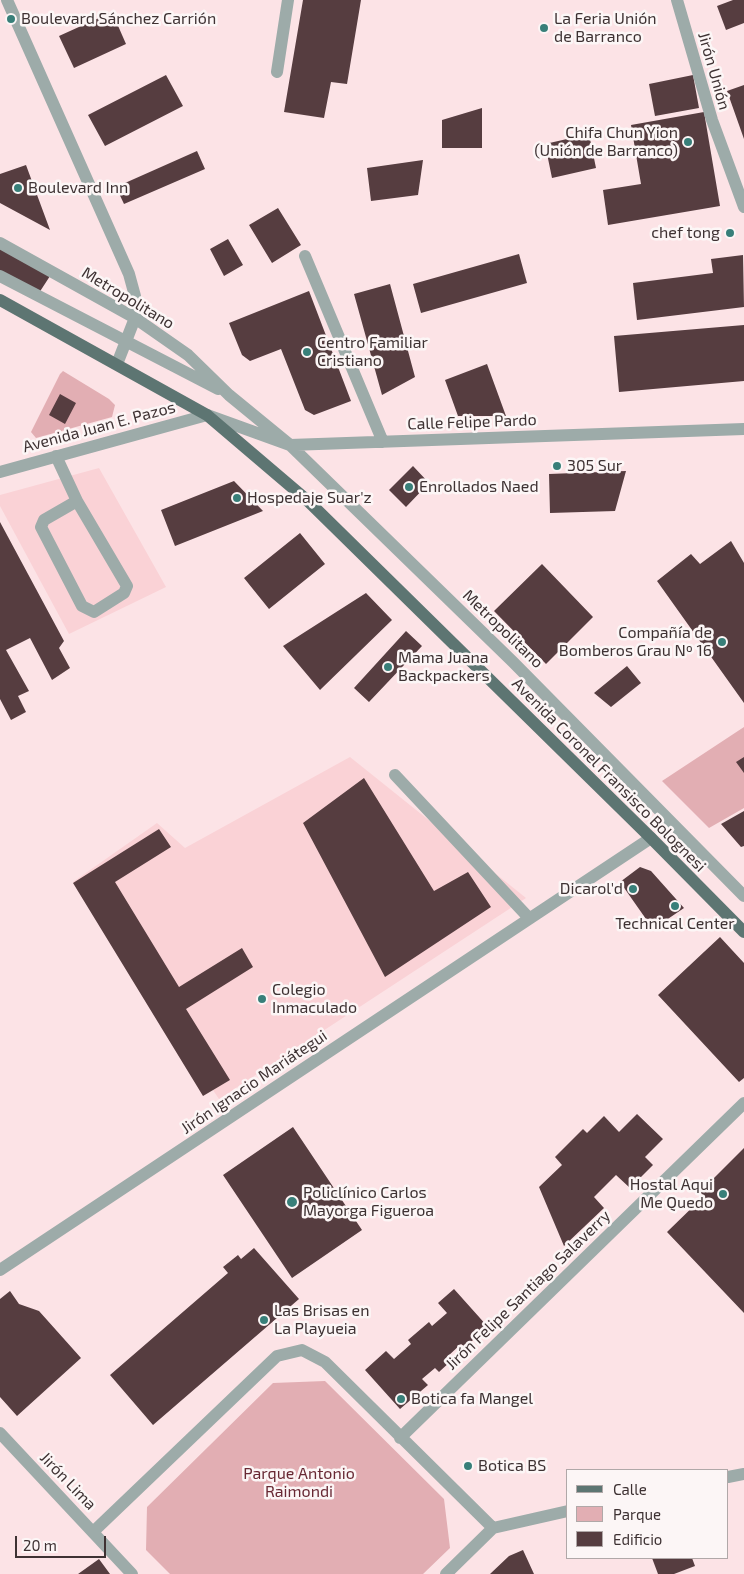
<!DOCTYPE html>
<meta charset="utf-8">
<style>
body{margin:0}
#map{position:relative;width:744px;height:1574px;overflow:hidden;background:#fce3e6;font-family:"Exo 2",sans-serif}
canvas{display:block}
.legend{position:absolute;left:566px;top:1469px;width:162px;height:90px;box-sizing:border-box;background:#fcf6f6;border:1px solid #b0a8a8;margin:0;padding:6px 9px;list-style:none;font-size:15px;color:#3e3233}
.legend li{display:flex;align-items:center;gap:10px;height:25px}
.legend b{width:25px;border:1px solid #b0a8a8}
.scale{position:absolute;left:15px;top:1536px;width:91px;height:22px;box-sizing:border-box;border:2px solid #3e3233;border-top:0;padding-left:6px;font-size:15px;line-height:18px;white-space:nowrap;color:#3e3233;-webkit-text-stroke:4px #fcf6f6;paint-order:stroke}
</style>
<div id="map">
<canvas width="744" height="1574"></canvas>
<ul class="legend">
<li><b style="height:6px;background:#5d7572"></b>Calle</li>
<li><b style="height:14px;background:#e2aeb3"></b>Parque</li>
<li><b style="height:14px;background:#563d40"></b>Edificio</li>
</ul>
<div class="scale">20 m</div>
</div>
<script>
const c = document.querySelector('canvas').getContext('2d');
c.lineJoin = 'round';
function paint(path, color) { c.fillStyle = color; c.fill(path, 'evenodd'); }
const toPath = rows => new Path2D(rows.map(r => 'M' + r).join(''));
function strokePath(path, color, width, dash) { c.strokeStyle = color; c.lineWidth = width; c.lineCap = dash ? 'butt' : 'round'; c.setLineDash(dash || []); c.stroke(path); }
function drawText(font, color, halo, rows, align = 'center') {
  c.font = font + ' "Exo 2",sans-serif'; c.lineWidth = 5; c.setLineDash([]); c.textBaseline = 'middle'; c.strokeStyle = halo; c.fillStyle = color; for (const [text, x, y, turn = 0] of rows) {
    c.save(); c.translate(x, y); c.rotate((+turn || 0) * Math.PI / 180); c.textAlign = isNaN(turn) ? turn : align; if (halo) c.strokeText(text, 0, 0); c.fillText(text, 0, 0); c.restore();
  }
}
const built = toPath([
 [99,468,166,587,69,634,0,506,0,495],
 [350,757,526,898,219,1099,73,882,157,823,185,848]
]);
const green = toPath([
 [63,371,109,399,115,405,112,417,36,438,31,432,60,374],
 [744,727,744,808,709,828,662,781],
 [325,1381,444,1499,450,1548,423,1574,170,1574,146,1550,147,1507,273,1383]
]);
const building = toPath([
 [303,0,361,0,347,84,331,82,324,118,284,112],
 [733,0,744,0,744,23,726,30,717,6],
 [112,12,126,44,74,68,59,36],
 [166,75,183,106,105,146,88,115],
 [693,75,699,108,655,116,649,84],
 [744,85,744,139,727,91],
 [482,108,482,148,442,148,442,120],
 [704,112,720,206,608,225,603,190,641,184,631,125],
 [589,134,596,168,552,178,545,144],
 [197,151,205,169,124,204,116,187],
 [423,160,418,195,371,201,367,168],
 [26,165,50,230,0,203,0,174],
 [278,208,301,245,272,263,249,225],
 [228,239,243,265,224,276,210,249],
 [0,248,50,276,39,293,0,271],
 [519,254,527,283,421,313,413,284],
 [743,255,744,307,637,320,633,283,713,273,711,259],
 [390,284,415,377,382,395,354,294],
 [309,291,351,401,314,415,305,410,281,349,250,361,242,355,229,323],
 [744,325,744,381,619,392,614,336],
 [487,364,506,416,458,416,445,380],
 [60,394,76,403,65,424,49,415],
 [413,466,429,483,406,507,389,490],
 [626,471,615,511,550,513,549,474],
 [234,481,263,511,175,546,161,510],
 [0,522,64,641,59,648,70,668,52,680,30,638,6,650,29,691,18,696,26,712,11,720,0,699],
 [300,533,325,564,269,609,244,578],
 [731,541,744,563,744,703,657,581,691,554,700,564],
 [542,564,593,617,546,664,494,611],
 [366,593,392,620,320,690,283,646],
 [406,631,422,646,369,702,354,688],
 [627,666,641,683,611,707,594,693],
 [744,757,744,773,736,762],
 [364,778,434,891,468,872,491,907,385,977,303,823],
 [744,811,744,846,741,847,721,824],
 [159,829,171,847,115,882,179,987,242,948,253,967,186,1009,230,1080,203,1096,73,883],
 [640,867,651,871,684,908,653,929,620,882],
 [720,937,744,963,744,1078,739,1082,658,995],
 [637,1114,663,1139,645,1157,653,1165,630,1188,616,1175,594,1197,604,1208,564,1246,539,1187,562,1165,555,1157,583,1129,587,1133,604,1116,619,1132],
 [293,1127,362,1230,292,1278,223,1175],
 [744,1148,744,1313,667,1232,704,1196,700,1192],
 [254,1248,299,1299,153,1425,110,1375,228,1273,223,1267,238,1255,241,1259],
 [454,1289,488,1327,465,1347,461,1344,447,1357,451,1361,439,1372,435,1368,422,1379,428,1385,400,1409,365,1370,386,1351,394,1359,411,1344,408,1340,429,1322,432,1326,447,1313,438,1303],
 [10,1291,19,1304,39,1311,81,1358,17,1416,0,1397,0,1299],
 [523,1550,534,1574,490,1574,509,1556],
 [652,1558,692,1558,695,1566,674,1574,658,1574],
 [99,1559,110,1574,78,1574]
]);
const minor = toPath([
 [7,0,129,274,135,296,135,318,117,364],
 [677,0,712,120,744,207],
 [277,72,288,0],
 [0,243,135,318,188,355,229,395,290,445,513,662,744,896],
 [305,256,383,442],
 [0,276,218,389],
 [56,456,77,501,127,586,124,593,94,612,82,606,41,527,44,520,77,501],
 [0,472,207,415,290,445,744,429],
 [395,775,529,918],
 [0,1270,651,838],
 [0,1433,132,1574],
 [400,1438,744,1103],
 [728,1477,744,1474],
 [94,1531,277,1356,302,1350,325,1362,493,1528],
 [446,1574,493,1528,568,1511]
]);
const major = toPath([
 [0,300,207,415,308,501,651,838,744,932]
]);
const markers = [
 [11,19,5,"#387f79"],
 [544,28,5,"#387f79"],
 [688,142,5,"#387f79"],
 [18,188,5,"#387f79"],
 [730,233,5,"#387f79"],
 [307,352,5,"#387f79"],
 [557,466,5,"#387f79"],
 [409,487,5,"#387f79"],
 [237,498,5,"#387f79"],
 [722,642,5,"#387f79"],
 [388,667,5,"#387f79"],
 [633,889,5,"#387f79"],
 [675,906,5,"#387f79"],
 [262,999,5,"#387f79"],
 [723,1194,5,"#387f79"],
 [292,1202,6,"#387f79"],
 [264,1320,5,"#387f79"],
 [401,1399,5,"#387f79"],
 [468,1466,5,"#387f79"]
];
const poiNames = [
 ["Boulevard Sánchez Carrión",21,19],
 ["La Feria Unión",554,19],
 ["de Barranco",554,37],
 ["Chifa Chun Yion",678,133,"right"],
 ["(Unión de Barranco)",678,151,"right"],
 ["Boulevard Inn",28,188],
 ["chef tong",720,233,"right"],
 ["Centro Familiar",317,343],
 ["Cristiano",317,361],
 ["305 Sur",567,466],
 ["Enrollados Naed",419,487],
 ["Hospedaje Suar'z",247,498],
 ["Compañía de",712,633,"right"],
 ["Bomberos Grau Nº 16",712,651,"right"],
 ["Mama Juana",398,658],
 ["Backpackers",398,676],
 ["Dicarol'd",623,889,"right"],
 ["Technical Center",675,924,"center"],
 ["Colegio",272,990],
 ["Inmaculado",272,1008],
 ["Hostal Aqui",713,1185,"right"],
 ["Me Quedo",713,1203,"right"],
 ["Policlínico Carlos",303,1193],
 ["Mayorga Figueroa",303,1211],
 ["Las Brisas en",274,1311],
 ["La Playueia",274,1329],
 ["Botica fa Mangel",411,1399],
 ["Botica BS",478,1466]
];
const streetNames = [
 ["Jirón Unión",714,71,74],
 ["Metropolitano",128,298,31],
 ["Calle Felipe Pardo",472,422,-2],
 ["Avenida Juan E. Pazos",99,427,-15],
 ["Metropolitano",503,629,44],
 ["Avenida Coronel Fransisco Bolognesi",609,775,45],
 ["Jirón Ignacio Mariátegui",254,1082,-34],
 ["Jirón Felipe Santiago Salaverry",528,1290,-44],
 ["Jirón Lima",68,1481,46]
];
const parkNames = [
 ["Parque Antonio",299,1474],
 ["Raimondi",299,1492]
];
paint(built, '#fad2d6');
paint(green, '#e2aeb3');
paint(building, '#563d40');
strokePath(minor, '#9daba9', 12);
strokePath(major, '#5d7572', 12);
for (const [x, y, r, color] of markers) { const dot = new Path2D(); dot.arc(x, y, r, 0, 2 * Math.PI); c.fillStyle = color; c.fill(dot); strokePath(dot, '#fcf6f6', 2); }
drawText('16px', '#3e3233', '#fcf6f6', poiNames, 'left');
drawText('16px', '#3e3233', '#fcf6f6', streetNames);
drawText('16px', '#682833', '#fcf6f6', parkNames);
</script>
